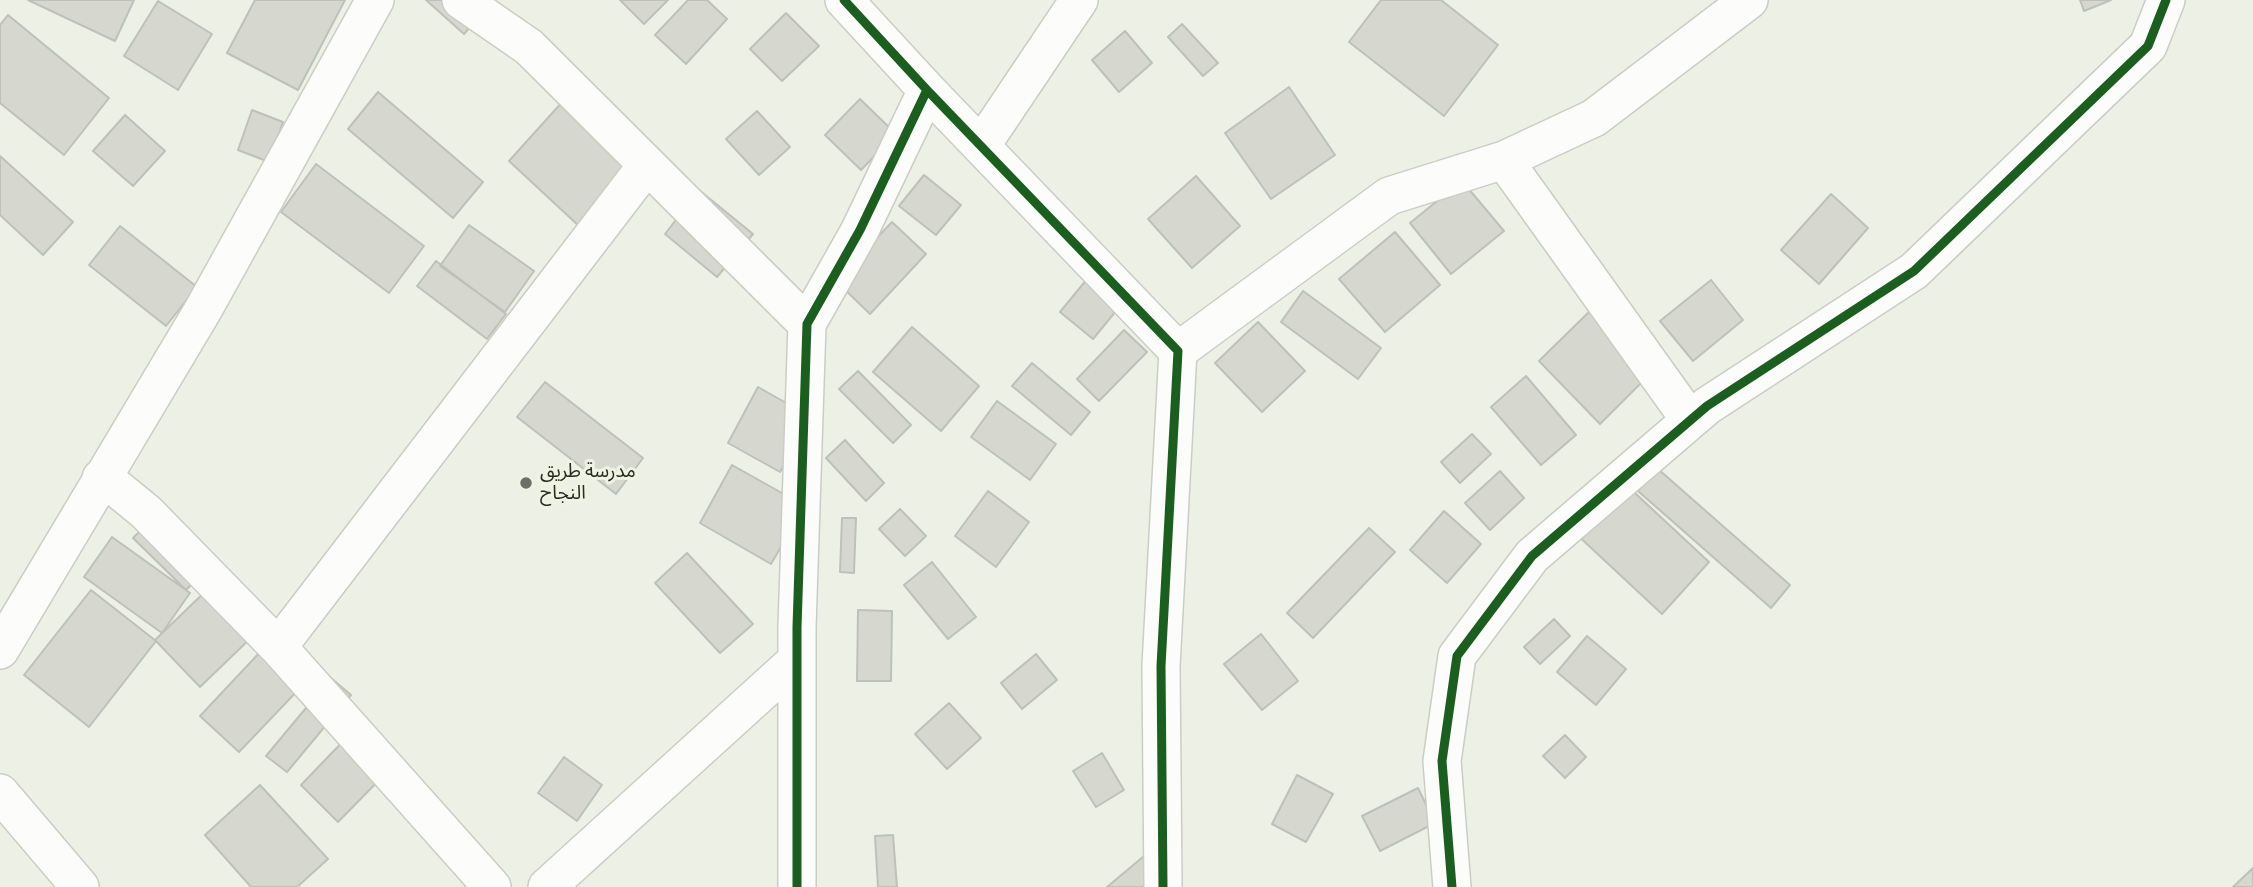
<!DOCTYPE html>
<meta charset="utf-8">
<style>
body{margin:0}
canvas{display:block;background:#edf0e5}
</style>
<canvas width="2253" height="887"></canvas>
<script>
const c = document.querySelector('canvas').getContext('2d');
c.lineJoin = 'round';
function paint(path, color) { c.fillStyle = color; c.fill(path, 'evenodd'); }
const toPath = rows => new Path2D(rows.map(r => 'M' + r).join(''));
function strokePath(path, color, width, dash) { c.strokeStyle = color; c.lineWidth = width; c.lineCap = dash ? 'butt' : 'round'; c.setLineDash(dash || []); c.stroke(path); }
function drawText(font, color, halo, rows, align = 'center') {
  c.font = font + ' "Titillium Web","Noto Sans Arabic",sans-serif'; c.lineWidth = 6; c.setLineDash([]); c.textBaseline = 'middle'; c.strokeStyle = halo; c.fillStyle = color; for (const [text, x, y, turn = 0] of rows) {
    c.save(); c.translate(x, y); c.rotate((+turn || 0) * Math.PI / 180); c.textAlign = isNaN(turn) ? turn : align; if (halo) c.strokeText(text, 0, 0); c.fillText(text, 0, 0); c.restore();
  }
}
const building = toPath([
 [28,0,134,0,115,41,28,0],
 [255,0,345,0,298,90,227,53,255,0],
 [426,0,490,0,492,2,464,34,426,0],
 [620,0,668,0,644,24,620,0],
 [688,0,707,0,727,19,686,64,655,35,688,0],
 [1381,0,1441,0,1498,45,1444,116,1349,42,1381,0],
 [2080,0,2111,0,2084,11,2080,0],
 [158,1,212,34,178,90,124,56,158,1],
 [786,13,819,46,782,81,750,49,786,13],
 [8,15,109,98,64,155,0,103,0,25,8,15],
 [1182,24,1218,63,1203,76,1168,37,1182,24],
 [1125,31,1152,63,1119,92,1092,60,1125,31],
 [1289,87,1335,155,1271,199,1225,133,1289,87],
 [378,92,483,182,453,218,348,129,378,92],
 [860,99,896,134,861,170,825,135,860,99],
 [564,100,649,179,594,240,509,161,564,100],
 [252,110,283,122,269,162,238,150,252,110],
 [757,111,790,147,759,175,726,139,757,111],
 [125,115,165,151,133,186,93,151,125,115],
 [0,156,73,222,43,255,0,215,0,156],
 [316,164,424,246,389,293,281,212,316,164],
 [924,175,961,205,936,235,899,206,924,175],
 [1196,176,1240,226,1192,268,1148,219,1196,176],
 [1462,181,1504,231,1451,274,1410,223,1462,181],
 [699,190,753,234,717,277,665,234,699,190],
 [1831,194,1868,228,1819,284,1781,250,1831,194],
 [892,222,926,254,870,314,836,281,892,222],
 [469,225,534,271,505,312,440,266,469,225],
 [120,226,197,287,166,326,89,265,120,226],
 [1395,232,1440,285,1385,332,1339,279,1395,232],
 [436,261,506,314,487,339,417,286,436,261],
 [1092,273,1125,300,1093,339,1060,312,1092,273],
 [1711,280,1743,320,1693,361,1660,321,1711,280],
 [1303,291,1381,348,1358,379,1281,322,1303,291],
 [1592,309,1653,371,1600,424,1539,361,1592,309],
 [1258,322,1305,371,1262,412,1215,363,1258,322],
 [912,327,979,386,941,431,873,372,912,327],
 [1124,330,1147,352,1099,401,1077,379,1124,330],
 [1032,363,1090,412,1071,435,1012,386,1032,363],
 [858,371,911,425,893,443,839,389,858,371],
 [1526,376,1576,435,1541,465,1491,407,1526,376],
 [545,382,643,458,616,494,517,417,545,382],
 [758,387,811,417,780,472,728,443,758,387],
 [997,401,1056,444,1030,480,971,437,997,401],
 [1472,434,1491,454,1460,483,1441,462,1472,434],
 [845,440,884,483,866,501,826,458,845,440],
 [732,465,805,506,771,564,700,523,732,465],
 [1658,469,1790,585,1771,608,1638,491,1658,469],
 [1500,471,1524,498,1490,530,1465,503,1500,471],
 [1622,481,1709,562,1662,614,1574,532,1622,481],
 [988,491,1029,522,996,567,955,536,988,491],
 [900,509,926,536,905,556,879,529,900,509],
 [1444,511,1481,544,1447,583,1410,550,1444,511],
 [157,514,210,565,186,590,133,538,157,514],
 [842,518,856,518,854,573,840,572,842,518],
 [1369,528,1395,552,1313,638,1287,613,1369,528],
 [112,537,190,593,162,633,84,577,112,537],
 [687,553,753,624,720,653,655,583,687,553],
 [932,562,976,617,948,639,904,585,932,562],
 [212,585,257,632,200,687,155,640,212,585],
 [91,590,156,641,89,727,24,675,91,590],
 [858,610,892,611,891,681,857,681,858,610],
 [1554,619,1570,636,1540,664,1524,647,1554,619],
 [1261,634,1298,681,1262,710,1224,664,1261,634],
 [1587,636,1626,669,1596,705,1557,672,1587,636],
 [262,650,301,687,239,752,200,716,262,650],
 [1036,654,1057,680,1022,709,1001,683,1036,654],
 [331,678,351,695,287,772,266,756,331,678],
 [949,703,981,738,947,769,915,734,949,703],
 [351,733,389,770,338,822,301,785,351,733],
 [1565,735,1586,757,1565,778,1543,756,1565,735],
 [1102,753,1124,790,1096,807,1073,771,1102,753],
 [564,757,602,785,577,821,538,793,564,757],
 [1297,775,1333,794,1306,842,1272,824,1297,775],
 [260,785,328,859,297,887,251,887,205,835,260,785],
 [1418,788,1435,823,1380,851,1362,816,1418,788],
 [893,835,897,887,878,887,875,836,893,835],
 [1156,846,1164,887,1107,887,1156,846],
 [2253,868,2253,887,2233,887,2253,868]
]);
const minor = toPath([
 [461,0,529,47,807,324],
 [844,0,927,90,1178,351,1161,666,1163,887],
 [981,146,1079,0],
 [1504,160,1690,420],
 [1178,351,1389,196,1504,160,1594,118,1749,0],
 [101,478,103,477,146,512,278,647,492,887],
 [278,647,647,165],
 [0,650,203,310,375,0],
 [0,793,80,887],
 [547,887,797,660],
 [797,887,797,627,807,324,860,230,927,90],
 [1452,887,1442,761,1457,656,1532,556,1707,406,1914,271,2148,46,2166,0]
]);
const cycleway = toPath([
 [844,0,927,90,1178,351,1161,666,1163,887],
 [797,887,797,627,807,324,860,230,927,90],
 [1452,887,1442,761,1457,656,1532,556,1707,406,1914,271,2148,46,2166,0]
]);
const markers = [
 [526,483,7,"#6d6f67"]
];
const poiNames = [
 ["مدرسة طريق",540,472],
 ["النجاح",540,494]
];
paint(building, '#d6d8d0');
strokePath(building, '#bec1b8', 2);
strokePath(minor, '#cbcdc5', 40);
strokePath(minor, '#fcfdfb', 37);
strokePath(cycleway, '#1b5e20', 9);
for (const [x, y, r, color] of markers) { const dot = new Path2D(); dot.arc(x, y, r, 0, 2 * Math.PI); c.fillStyle = color; c.fill(dot); strokePath(dot, '#eef4e1', 2.5); }
drawText('19px', '#282a23', '#eef4e1', poiNames, 'left');
</script>
